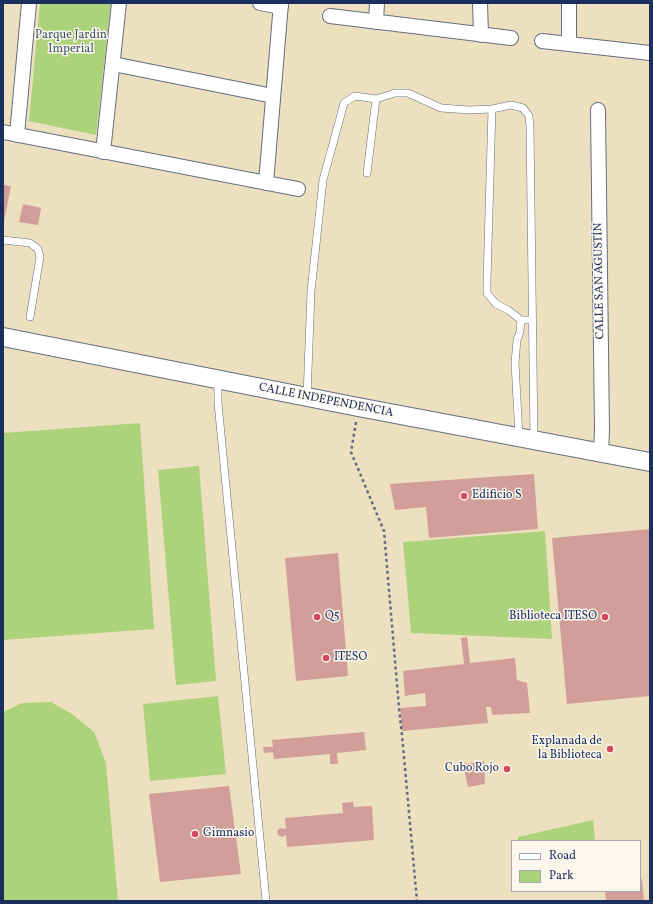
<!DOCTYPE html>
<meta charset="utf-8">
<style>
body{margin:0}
#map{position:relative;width:653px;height:904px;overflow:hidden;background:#ede0bf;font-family:Vollkorn,serif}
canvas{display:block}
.frame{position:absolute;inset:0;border:4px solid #1b2f5e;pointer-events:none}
.legend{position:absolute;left:511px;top:840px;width:130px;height:52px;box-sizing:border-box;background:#fbf7ec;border:1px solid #a1a7b3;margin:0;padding:5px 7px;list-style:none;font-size:12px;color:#1b2f5e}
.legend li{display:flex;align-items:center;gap:8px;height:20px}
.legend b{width:20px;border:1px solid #a1a7b3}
</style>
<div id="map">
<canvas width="653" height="904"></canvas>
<div class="frame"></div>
<ul class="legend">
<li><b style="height:5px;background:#fff"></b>Road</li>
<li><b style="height:11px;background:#add27c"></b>Park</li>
</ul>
</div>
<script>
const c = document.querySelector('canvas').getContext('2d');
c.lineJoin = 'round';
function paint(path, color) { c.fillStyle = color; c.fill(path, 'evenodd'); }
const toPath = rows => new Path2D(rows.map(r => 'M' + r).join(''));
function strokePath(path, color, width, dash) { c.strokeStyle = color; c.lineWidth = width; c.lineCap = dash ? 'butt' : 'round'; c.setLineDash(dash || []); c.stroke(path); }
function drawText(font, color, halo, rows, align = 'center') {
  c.font = font + ' Vollkorn,serif'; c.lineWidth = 3; c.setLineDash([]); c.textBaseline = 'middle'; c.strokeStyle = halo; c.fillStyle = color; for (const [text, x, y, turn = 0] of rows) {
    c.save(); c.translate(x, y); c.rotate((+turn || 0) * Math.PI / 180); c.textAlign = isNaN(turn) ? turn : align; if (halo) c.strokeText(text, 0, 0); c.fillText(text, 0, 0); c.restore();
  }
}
const green = toPath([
 [40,3,111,3,96,135,29,121],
 [140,423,154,629,3,640,3,433],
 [199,466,216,681,176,685,158,470],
 [545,531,552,639,411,633,403,542],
 [218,696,226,774,150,781,143,704],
 [51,702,72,714,94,732,106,763,118,901,3,901,3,712,22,703],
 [593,820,595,841,518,841,518,837]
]);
const building = toPath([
 [3,185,11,186,4,221,3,221],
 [23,204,41,208,38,225,19,222],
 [534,474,538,529,429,538,426,507,395,510,390,484],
 [650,529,650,696,567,704,552,538],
 [338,553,348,676,296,681,285,558],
 [467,637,470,663,515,658,517,680,527,683,530,713,492,715,491,707,486,707,488,723,402,731,400,708,426,706,425,693,405,696,403,671,464,664,461,638],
 [364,732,366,750,337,753,338,764,330,764,330,754,274,759,273,752,264,753,263,747,273,747,272,740],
 [484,761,485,784,468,787,463,764],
 [229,786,241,874,160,882,149,794],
 [353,802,354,807,372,806,374,840,287,847,286,835,282,837,278,835,277,831,280,828,286,829,285,818,343,813,342,803],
 [640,879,642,879,644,901,606,901,605,891,640,891]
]);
const path = toPath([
 [356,422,351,452,384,531,399,708,402,735,417,901]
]);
const service = toPath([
 [492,109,487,280,487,293,496,304,508,310,521,320,533,320],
 [367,173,376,99,395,93,408,93,441,108,469,110,492,109,511,105,523,108,529,116,530,127,534,440],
 [3,240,30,243,38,249,40,257,30,317],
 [218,379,218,403,266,901],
 [307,397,311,291,323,180,340,118,344,103,355,96,376,99],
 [519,437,515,363,517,340,520,332,521,320]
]);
const minor = toPath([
 [260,3,281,7],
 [480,3,481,35],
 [330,16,511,38],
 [376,22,377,3],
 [542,41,650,53],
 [569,43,569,3],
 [113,64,273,96],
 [598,110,602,430,601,453],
 [3,132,298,189],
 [17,135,29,3],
 [103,152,119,3],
 [266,183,281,3]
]);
const tertiary = toPath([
 [3,337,358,407,650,462]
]);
const markers = [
 [464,496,4,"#d1495b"],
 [317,617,4,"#d1495b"],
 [605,617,4,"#d1495b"],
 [326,658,4,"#d1495b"],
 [610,749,4,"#d1495b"],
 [507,769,4,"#d1495b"],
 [195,834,4,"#d1495b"]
];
const parkNames = [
 ["Parque Jardin",71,36],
 ["Imperial",71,50]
];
const streetNames = [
 ["CALLE SAN AGUSTÍN",600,281,-91],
 ["CALLE INDEPENDENCIA",326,401,11]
];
const poiNames = [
 ["Edificio S",472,496],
 ["Q5",325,617],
 ["Biblioteca ITESO",597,617,"right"],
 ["ITESO",334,658],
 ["Explanada de",602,742,"right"],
 ["la Biblioteca",602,756,"right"],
 ["Cubo Rojo",499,769,"right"],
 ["Gimnasio",203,834]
];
paint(green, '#add27c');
paint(building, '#d19e9a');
strokePath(service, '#646d80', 8);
strokePath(minor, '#646d80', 16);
strokePath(tertiary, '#646d80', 20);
strokePath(path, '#646d80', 2.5, [3, 3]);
strokePath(service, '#fff', 7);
strokePath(minor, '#fff', 14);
strokePath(tertiary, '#fff', 18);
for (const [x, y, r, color] of markers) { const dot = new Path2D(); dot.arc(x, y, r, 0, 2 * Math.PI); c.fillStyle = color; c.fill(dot); strokePath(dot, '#fbf7ec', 1.5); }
drawText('12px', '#405866', '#fbf7ec', parkNames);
drawText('12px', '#1b2f5e', '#fbf7ec', streetNames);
drawText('12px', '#1b2f5e', '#fbf7ec', poiNames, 'left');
</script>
